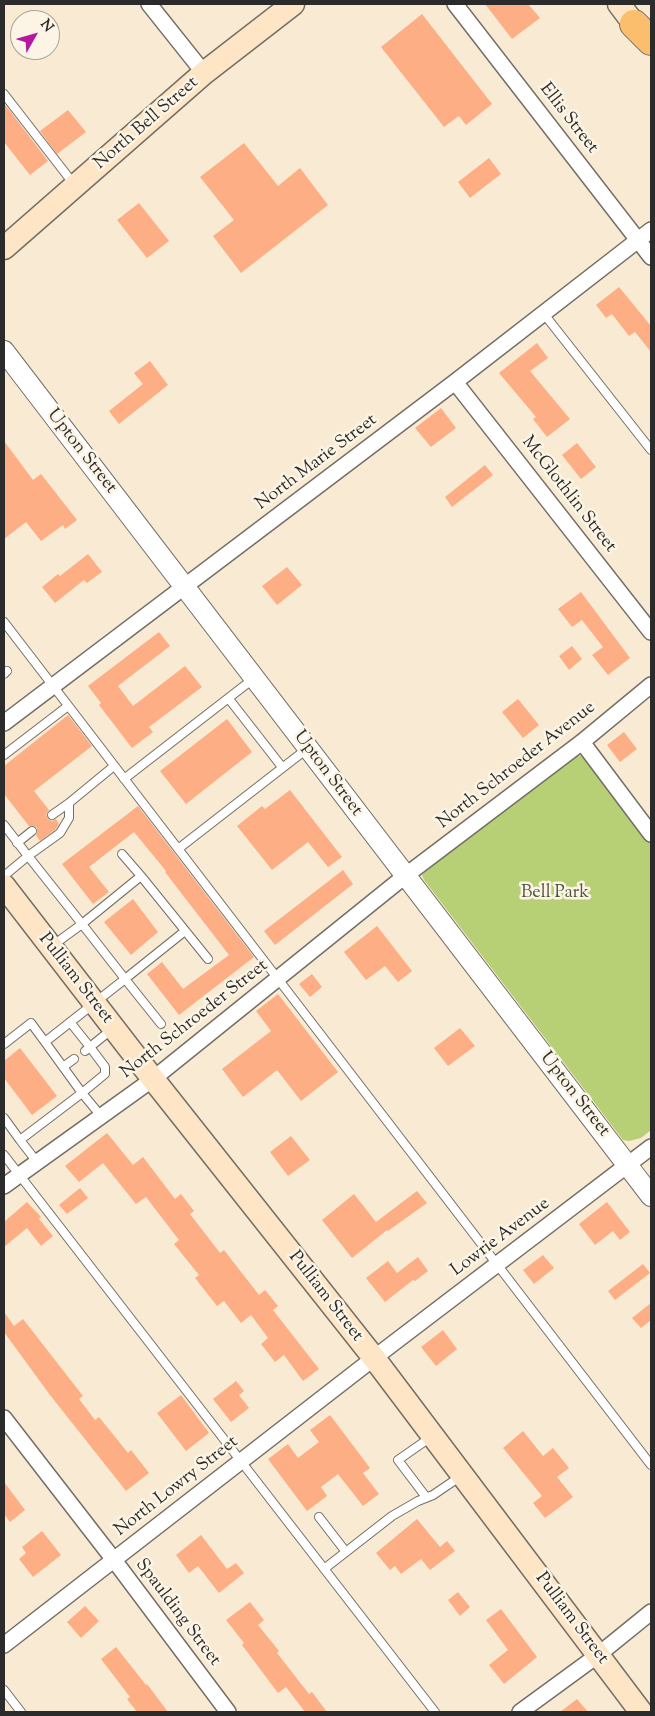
<!DOCTYPE html>
<style>
body{margin:0}
#map{position:relative;width:655px;height:1716px;overflow:hidden;background:#f8ead3;font-family:"Sorts Mill Goudy",serif}
canvas{display:block}
.frame{position:absolute;inset:0;border:5px solid #2b2b2b;pointer-events:none}
.north{position:absolute;left:10px;top:10px;width:50px;height:50px;box-sizing:border-box;background:#fcf5e5;border:1px solid #a8a49b;border-radius:50%;rotate:52deg;font-size:14px;font-weight:700;line-height:20px;text-align:center;color:#2b2b2b}
.north::after{content:'';display:block;margin:auto;width:18px;height:22px;background:#b5179e;clip-path:polygon(50% 0,100% 100%,50% 72%,0 100%)}
</style>
<div id="map">
<canvas width="655" height="1716"></canvas>
<div class="frame"></div>
<div class="north">N</div>
</div>
<script>
const c = document.querySelector('canvas').getContext('2d');
c.lineJoin = 'round';
function paint(path, color) { c.fillStyle = color; c.fill(path, 'evenodd'); }
const toPath = rows => new Path2D(rows.map(r => 'M' + r).join(''));
function strokePath(path, color, width, dash) { c.strokeStyle = color; c.lineWidth = width; c.lineCap = dash ? 'butt' : 'round'; c.setLineDash(dash || []); c.stroke(path); }
function drawText(font, color, halo, rows, align = 'center') {
  c.font = font + ' "Sorts Mill Goudy",serif'; c.lineWidth = 5; c.setLineDash([]); c.textBaseline = 'middle'; c.strokeStyle = halo; c.fillStyle = color; for (const [text, x, y, turn = 0] of rows) {
    c.save(); c.translate(x, y); c.rotate((+turn || 0) * Math.PI / 180); c.textAlign = isNaN(turn) ? turn : align; if (halo) c.strokeText(text, 0, 0); c.fillText(text, 0, 0); c.restore();
  }
}
const green = toPath([
 [574,755,586,757,590,761,651,843,651,1130,641,1138,629,1141,623,1140,424,880,422,875,428,869]
]);
const building = toPath([
 [485,4,528,4,540,18,512,39],
 [422,14,492,104,466,125,459,116,444,127,381,47],
 [4,103,48,161,30,175,4,142],
 [68,110,86,132,57,154,40,131],
 [244,143,278,186,300,168,328,205,241,273,213,236,234,220,200,177],
 [489,158,501,174,470,198,458,182],
 [139,203,169,241,147,258,117,220],
 [619,287,651,326,651,352,635,332,629,336,612,314,606,318,596,305],
 [537,343,548,358,530,371,570,419,547,437,533,419,536,417,499,373],
 [150,361,168,385,119,424,109,411,143,384,134,373],
 [441,408,456,428,431,447,415,428],
 [4,441,33,480,41,474,77,520,65,529,63,525,41,541,26,522,4,539],
 [577,443,596,467,581,479,562,455],
 [485,465,493,475,452,507,445,497],
 [88,554,102,572,87,583,84,580,55,603,42,587,58,574,60,576],
 [287,567,302,585,277,605,262,586],
 [581,592,630,658,608,675,592,655,603,647,582,620,572,627,558,609],
 [159,632,170,646,118,686,133,706,185,666,202,687,149,727,153,732,132,748,99,705,101,703,88,686],
 [572,646,582,659,569,670,559,656],
 [518,699,539,725,523,738,502,712],
 [68,715,92,746,34,791,49,810,46,815,48,819,52,821,56,819,59,824,56,829,40,841,36,835,37,833,37,828,34,826,29,826,4,794,4,766],
 [227,719,252,752,186,804,160,771],
 [624,732,637,749,620,762,607,745],
 [290,790,342,857,328,867,308,842,272,870,237,826,262,806,265,809],
 [138,806,254,957,179,1015,147,974,162,962,183,989,229,955,165,872,166,871,134,832,89,867,109,892,93,904,62,864],
 [343,870,353,884,275,945,264,931],
 [133,899,158,932,131,955,104,922],
 [377,926,412,971,398,982,385,966,366,980,344,952],
 [312,974,322,987,310,997,299,984],
 [278,994,338,1072,301,1101,277,1070,243,1097,222,1069,271,1031,256,1011],
 [460,1028,475,1046,448,1066,434,1048],
 [20,1048,57,1096,32,1115,4,1078,4,1061],
 [107,1133,133,1165,143,1157,175,1199,181,1194,194,1211,190,1214,220,1253,224,1250,259,1295,265,1290,278,1306,273,1310,319,1369,303,1381,284,1355,275,1362,261,1344,268,1338,251,1315,241,1323,224,1301,217,1306,195,1278,199,1275,174,1244,179,1240,146,1197,136,1204,103,1163,79,1182,65,1166],
 [291,1136,310,1160,288,1176,270,1152],
 [80,1188,88,1198,67,1214,59,1205],
 [417,1191,427,1203,388,1231,387,1230,352,1258,322,1220,354,1194,376,1222],
 [27,1202,41,1217,39,1219,53,1236,41,1246,27,1228,4,1247,4,1222],
 [607,1202,630,1232,620,1240,613,1231,595,1245,579,1224],
 [543,1255,554,1268,534,1284,523,1270],
 [418,1257,428,1271,415,1281,413,1280,385,1302,366,1278,388,1261,397,1273],
 [643,1264,650,1273,615,1300,608,1291],
 [651,1303,651,1320,641,1328,632,1318],
 [4,1312,14,1326,23,1319,83,1396,79,1399,95,1420,99,1417,128,1453,131,1450,149,1473,126,1491,50,1395,4,1332],
 [443,1330,457,1349,436,1366,421,1347],
 [236,1381,244,1391,239,1395,249,1408,231,1422,213,1399],
 [181,1395,209,1433,186,1451,157,1413],
 [330,1415,370,1468,363,1473,379,1494,363,1506,338,1474,321,1487,327,1496,307,1511,268,1459,288,1444,298,1458,319,1442,310,1430],
 [523,1431,543,1456,553,1448,569,1468,557,1477,573,1497,545,1518,533,1503,542,1496,503,1448],
 [4,1482,25,1510,10,1522,4,1514],
 [417,1519,440,1547,447,1541,455,1551,430,1570,421,1559,401,1574,395,1566,390,1570,376,1553],
 [42,1531,61,1555,33,1577,19,1559,26,1553,22,1547],
 [201,1535,227,1569,236,1563,244,1573,219,1593,198,1566,189,1573,176,1555],
 [458,1592,470,1607,460,1616,448,1600],
 [250,1602,264,1620,258,1625,279,1651,277,1653,309,1694,312,1692,327,1712,305,1712,286,1687,278,1693,242,1645,244,1643,226,1620],
 [85,1606,99,1621,81,1638,67,1622],
 [501,1609,537,1657,504,1684,489,1665,508,1650,486,1620],
 [116,1647,146,1685,147,1684,168,1712,137,1712,127,1699,130,1697,101,1659],
 [577,1699,588,1712,560,1712]
]);
const service = toPath([
 [4,94,73,183],
 [544,314,651,450],
 [4,622,651,1465],
 [4,674,7,671],
 [229,699,282,767],
 [4,755,68,706],
 [114,766,69,803,69,818,60,833,28,856,82,924,141,876,122,854],
 [124,779,253,679],
 [52,815,69,803],
 [4,825,28,856,4,876],
 [17,843,32,831],
 [178,849,308,748],
 [141,876,208,959],
 [52,946,82,924,125,979,185,931],
 [70,1022,90,1047,85,1051],
 [4,1044,31,1023,45,1042],
 [63,1067,74,1059],
 [101,1116,82,1093,45,1042,125,979,161,1024],
 [4,1118,20,1140,82,1093,105,1074,105,1067,90,1047,111,1030],
 [20,1140,37,1162],
 [4,1155,435,1712],
 [426,1497,398,1460,431,1437],
 [319,1517,346,1552],
 [324,1569,392,1516,418,1501,433,1495,461,1476],
 [4,1690,21,1712]
]);
const minor = toPath([
 [149,4,204,73],
 [455,4,651,257],
 [455,382,651,632],
 [4,723,455,382,651,230],
 [582,742,651,834],
 [4,1186,153,1079,405,876,582,742,651,685],
 [4,1418,114,1560,228,1712],
 [4,1645,374,1358,651,1147],
 [520,1712,598,1655,651,1612]
]);
const tertiary = toPath([
 [4,351,651,1196]
]);
const secondary = toPath([
 [619,4,644,37],
 [4,248,204,73,293,4],
 [4,886,153,1079,374,1358,641,1712]
]);
const motorway = toPath([
 [634,24,651,41]
]);
const streetNames = [
 ["Ellis Street",568,119,52],
 ["North Bell Street",147,124,-41],
 ["Upton Street",81,452,52],
 ["North Marie Street",317,463,-37],
 ["McGlothlin Street",568,495,52],
 ["North Schroeder Avenue",517,766,-38],
 ["Upton Street",327,774,53],
 ["Pulliam Street",75,979,52],
 ["North Schroeder Street",195,1020,-38],
 ["Upton Street",574,1095,52],
 ["Lowrie Avenue",501,1238,-37],
 ["Pulliam Street",325,1297,52],
 ["North Lowry Street",177,1487,-38],
 ["Spaulding Street",177,1613,53],
 ["Pulliam Street",571,1619,53]
];
const parkNames = [
 ["Bell Park",555,894]
];
paint(green, '#b8d075');
paint(building, '#feae85');
strokePath(service, '#736e66', 10);
strokePath(minor, '#736e66', 18);
strokePath(tertiary, '#736e66', 22);
strokePath(secondary, '#736e66', 25);
strokePath(motorway, '#736e66', 30);
strokePath(service, '#fff', 8);
strokePath(minor, '#fff', 15);
strokePath(tertiary, '#fff', 20);
strokePath(secondary, '#fde5c5', 22);
strokePath(motorway, '#fabe6d', 28);
drawText('18px', '#2b2b2b', '#fcf5e5', streetNames);
drawText('18px', '#4e543e', '#fcf5e5', parkNames);
</script>
